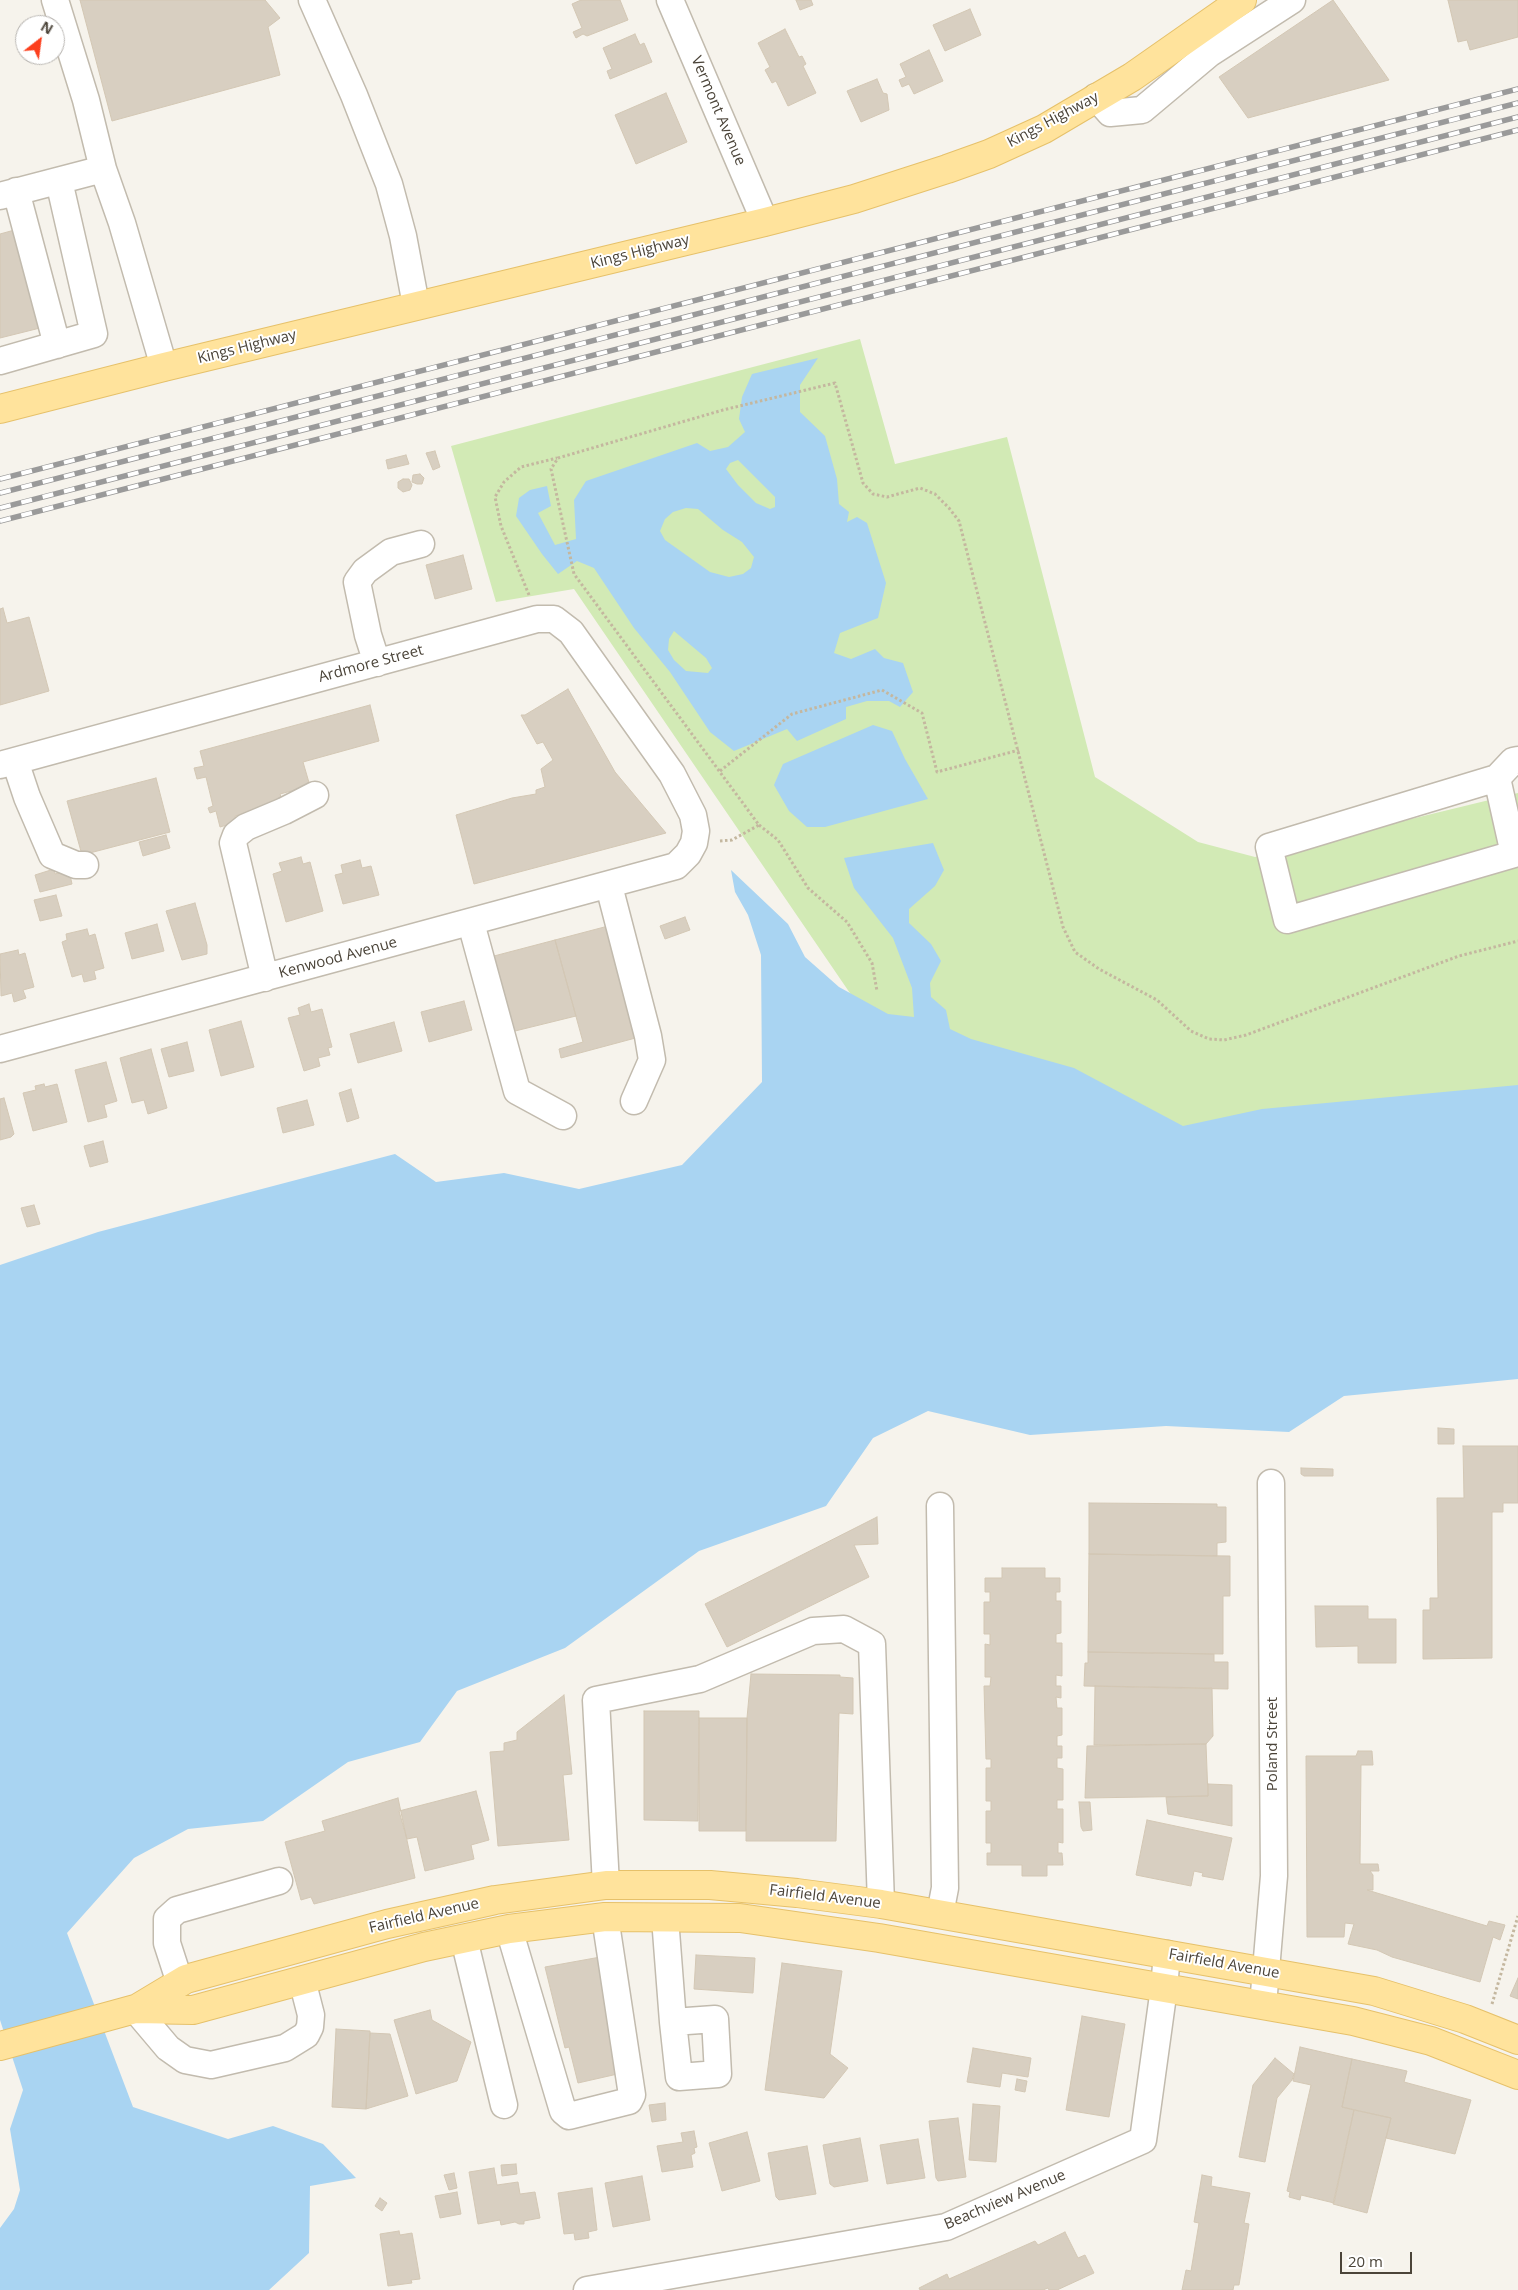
<!DOCTYPE html>
<style>
body{margin:0}
#map{position:relative;width:1518px;height:2290px;overflow:hidden;background:#f6f3ec;font-family:"Open Sans",sans-serif}
canvas{display:block}
.north{position:absolute;left:15px;top:15px;width:50px;height:50px;box-sizing:border-box;background:#fff;border:1px solid #b7b4b0;border-radius:50%;rotate:30deg;font-size:14px;font-weight:700;line-height:20px;text-align:center;color:#4b4439}
.north::after{content:'';display:block;margin:auto;width:18px;height:22px;background:#fc3f1d;clip-path:polygon(50% 0,100% 100%,50% 72%,0 100%)}
.scale{position:absolute;left:1340px;top:2252px;width:72px;height:22px;box-sizing:border-box;border:2px solid #4b4439;border-top:0;padding-left:6px;font-size:15px;line-height:18px;white-space:nowrap;color:#4b4439;-webkit-text-stroke:4px #fff;paint-order:stroke}
</style>
<div id="map">
<canvas width="1518" height="2290"></canvas>
<div class="north">N</div>
<div class="scale">20 m</div>
</div>
<script>
const c = document.querySelector('canvas').getContext('2d');
c.lineJoin = 'round';
function paint(path, color) { c.fillStyle = color; c.fill(path, 'evenodd'); }
const toPath = rows => new Path2D(rows.map(r => 'M' + r).join(''));
function strokePath(path, color, width, dash) { c.strokeStyle = color; c.lineWidth = width; c.lineCap = dash ? 'butt' : 'round'; c.setLineDash(dash || []); c.stroke(path); }
function drawText(font, color, halo, rows, align = 'center') {
  c.font = font + ' "Open Sans",sans-serif'; c.lineWidth = 4; c.setLineDash([]); c.textBaseline = 'middle'; c.strokeStyle = halo; c.fillStyle = color; for (const [text, x, y, turn = 0] of rows) {
    c.save(); c.translate(x, y); c.rotate((+turn || 0) * Math.PI / 180); c.textAlign = isNaN(turn) ? turn : align; if (halo) c.strokeText(text, 0, 0); c.fillText(text, 0, 0); c.restore();
  }
}
const green = toPath([
 [860,339,895,464,1007,437,1095,777,1198,842,1255,857,1518,793,1518,1184,912,1084,574,589,496,602,451,446]
]);
const water = toPath([
 [818,358,800,385,800,412,825,436,837,479,839,504,849,512,847,522,857,517,867,523,886,583,878,618,840,633,834,653,851,659,875,649,884,658,903,663,913,692,900,707,889,701,867,701,846,707,846,719,797,741,787,729,734,751,710,732,670,672,634,628,594,568,577,561,558,574,542,554,516,516,519,498,530,490,547,486,551,506,538,513,555,545,576,539,574,500,586,481,697,443,710,451,728,447,745,432,739,419,742,397,752,374],
 [738,460,775,497,775,507,770,509,756,503,738,485,726,469,730,463],
 [686,508,698,509,723,530,742,542,754,557,751,568,743,574,729,577,710,572,665,540,660,531,665,519,673,512],
 [674,631,706,658,712,668,708,673,686,671,674,660,668,650,669,639],
 [873,725,892,731,905,759,928,799,825,827,807,827,789,811,774,785,783,764],
 [933,843,944,870,935,886,909,909,909,923,931,944,941,961,930,983,931,997,946,1010,950,1029,971,1039,1074,1068,1183,1126,1262,1109,1518,1085,1518,1379,1344,1396,1289,1432,1166,1426,1030,1435,928,1411,873,1438,826,1506,699,1551,565,1648,457,1691,420,1742,348,1762,263,1821,188,1829,134,1858,67,1933,133,2107,228,2139,273,2126,323,2144,356,2178,310,2186,309,2253,269,2290,0,2290,0,2228,14,2209,20,2190,10,2129,23,2090,0,2020,0,1265,98,1232,395,1154,436,1182,504,1173,579,1189,682,1165,762,1082,761,955,748,915,735,892,731,870,788,924,805,957,839,987,888,1014,914,1017,912,988,893,938,854,888,844,858]
]);
const building = toPath([
 [80,0,265,0,280,18,268,27,280,75,112,121,80,0],
 [581,0,620,0,628,20,587,36,583,34,576,38,573,32,582,28,572,4,581,0],
 [796,0,811,0,813,5,800,10,796,0],
 [1333,0,1389,80,1248,118,1219,77,1333,0],
 [1448,0,1518,0,1518,37,1470,50,1467,40,1458,42,1448,0],
 [970,9,981,35,945,51,933,25,970,9],
 [785,29,799,57,802,56,806,64,803,66,816,93,788,106,776,81,772,83,765,70,770,67,758,43,785,29],
 [635,34,640,45,644,43,652,62,610,79,607,71,612,69,603,48,635,34],
 [929,50,943,81,914,94,909,84,902,87,899,80,906,77,900,64,929,50],
 [877,79,883,93,887,94,889,110,861,122,847,91,877,79],
 [666,93,687,142,636,164,615,115,666,93],
 [18,229,44,327,0,338,0,234,18,229],
 [435,451,440,467,433,470,426,453,435,451],
 [406,455,409,464,388,469,386,460,406,455],
 [420,474,424,478,422,484,417,484,412,482,413,475,420,474],
 [403,479,409,479,412,485,410,490,403,492,398,488,398,482,403,479],
 [463,555,472,589,435,599,426,565,463,555],
 [3,608,7,623,29,617,49,691,0,705,0,609,3,608],
 [568,689,615,772,666,833,474,884,456,815,512,798,536,794,536,790,545,787,541,769,553,760,543,742,537,744,521,715,525,715,568,689],
 [370,705,379,741,303,762,310,786,280,794,283,803,235,816,237,822,220,827,216,811,210,813,208,808,213,806,206,777,197,779,194,768,204,766,200,751,370,705],
 [156,778,170,832,82,855,67,801,156,778],
 [166,835,170,848,143,856,139,842,166,835],
 [301,857,303,864,310,862,323,911,286,922,273,874,282,871,279,863,301,857],
 [360,860,362,868,371,866,379,895,343,904,335,875,343,873,341,865,360,860],
 [54,869,55,874,69,870,72,884,40,892,35,875,54,869],
 [56,895,62,916,40,921,34,900,56,895],
 [195,903,207,945,207,954,182,960,166,911,195,903],
 [685,917,690,930,665,939,660,926,685,917],
 [157,924,164,951,132,959,125,933,157,924],
 [612,925,643,1036,561,1058,559,1049,583,1042,555,940,612,925],
 [87,929,89,936,95,934,104,968,94,971,96,979,84,982,82,974,72,977,62,942,67,940,66,934,87,929],
 [555,940,576,1016,511,1032,505,1011,509,1010,494,956,555,940],
 [18,950,19,955,25,953,34,987,23,990,26,998,14,1002,12,993,1,996,0,954,18,950],
 [464,1001,472,1030,429,1042,421,1012,464,1001],
 [309,1004,311,1012,322,1009,332,1047,328,1048,330,1055,318,1058,320,1066,304,1071,288,1018,300,1015,298,1008,309,1004],
 [241,1021,254,1067,221,1076,209,1030,241,1021],
 [394,1022,402,1051,358,1063,350,1034,394,1022],
 [187,1042,194,1071,169,1077,161,1049,187,1042],
 [151,1049,167,1108,148,1114,144,1100,132,1103,120,1058,151,1049],
 [106,1062,117,1101,104,1105,107,1117,88,1122,75,1070,106,1062],
 [44,1084,45,1087,57,1084,67,1122,33,1131,23,1093,36,1090,35,1086,44,1084],
 [351,1089,359,1118,347,1122,339,1093,351,1089],
 [4,1098,14,1134,11,1137,0,1140,0,1099,4,1098],
 [307,1100,314,1125,283,1133,277,1108,307,1100],
 [103,1141,108,1162,90,1167,84,1146,103,1141],
 [34,1205,40,1224,27,1227,21,1208,34,1205],
 [1438,1428,1454,1429,1454,1444,1438,1444,1438,1428],
 [1463,1446,1518,1446,1518,1503,1503,1503,1503,1512,1492,1512,1492,1658,1423,1659,1423,1610,1430,1610,1430,1598,1438,1598,1437,1498,1464,1498,1463,1446],
 [1301,1468,1333,1469,1333,1476,1304,1476,1301,1474,1301,1468],
 [1089,1503,1217,1504,1217,1507,1226,1507,1226,1542,1217,1543,1217,1556,1089,1554,1089,1503],
 [877,1517,878,1544,854,1545,869,1577,727,1647,705,1604,877,1517],
 [1089,1554,1230,1556,1230,1596,1223,1596,1223,1654,1088,1652,1089,1554],
 [1002,1568,1045,1568,1045,1578,1060,1578,1060,1592,1056,1592,1056,1601,1061,1601,1061,1633,1056,1634,1056,1643,1062,1643,1062,1676,1056,1675,1056,1686,1061,1686,1061,1698,1056,1697,1057,1708,1062,1708,1062,1735,1057,1736,1057,1746,1062,1746,1062,1758,1057,1758,1057,1768,1063,1769,1063,1800,1057,1800,1057,1809,1063,1809,1063,1843,1058,1842,1058,1853,1062,1853,1063,1865,1047,1865,1047,1876,1022,1876,1022,1865,987,1865,987,1853,991,1853,991,1843,986,1843,986,1811,991,1811,991,1801,986,1801,986,1768,991,1768,991,1759,986,1759,984,1686,990,1686,991,1677,985,1677,985,1644,990,1645,990,1634,984,1634,984,1602,990,1602,990,1592,985,1592,985,1578,1002,1578,1002,1568],
 [1315,1606,1368,1606,1368,1619,1396,1619,1396,1663,1358,1663,1358,1646,1316,1647,1315,1606],
 [1088,1652,1214,1654,1214,1662,1228,1662,1228,1689,1084,1686,1085,1663,1088,1663,1088,1652],
 [751,1674,840,1675,840,1677,853,1678,853,1714,839,1713,836,1841,746,1841,747,1718,751,1674],
 [1095,1686,1212,1688,1213,1736,1206,1744,1094,1745,1095,1686],
 [564,1695,572,1774,563,1775,569,1840,498,1846,490,1752,504,1751,504,1743,517,1740,517,1732,564,1695],
 [644,1711,699,1711,698,1821,644,1820,644,1711],
 [699,1718,747,1718,746,1831,699,1831,699,1718],
 [1206,1744,1208,1796,1085,1798,1087,1746,1206,1744],
 [1358,1751,1372,1751,1373,1765,1361,1765,1360,1864,1378,1864,1379,1871,1370,1871,1373,1875,1373,1890,1367,1890,1487,1926,1489,1921,1505,1925,1500,1940,1493,1937,1480,1982,1392,1957,1377,1950,1348,1944,1354,1924,1345,1923,1344,1937,1307,1937,1306,1756,1356,1756,1358,1751],
 [1208,1784,1232,1785,1232,1826,1168,1814,1166,1797,1208,1796,1208,1784],
 [476,1791,489,1840,471,1845,474,1859,425,1871,417,1837,407,1839,399,1811,476,1791],
 [398,1798,415,1878,314,1904,311,1897,301,1900,285,1842,325,1831,322,1821,398,1798],
 [1079,1802,1090,1802,1092,1830,1083,1831,1081,1827,1079,1802],
 [1147,1820,1232,1838,1223,1880,1202,1876,1203,1873,1194,1871,1191,1886,1136,1875,1147,1820],
 [696,1955,755,1958,753,1993,694,1989,696,1955],
 [606,1956,622,2073,578,2083,569,2047,565,2048,545,1967,606,1956],
 [782,1963,842,1971,830,2054,848,2068,824,2098,765,2090,782,1963],
 [1518,1978,1518,1999,1510,1996,1518,1978],
 [430,2010,432,2020,471,2042,457,2081,416,2094,394,2020,430,2010],
 [1082,2016,1125,2024,1109,2117,1066,2110,1082,2016],
 [336,2029,370,2031,366,2109,332,2107,336,2029],
 [370,2033,390,2034,408,2096,366,2109,370,2033],
 [1300,2047,1352,2059,1342,2107,1354,2110,1334,2203,1301,2195,1300,2200,1289,2197,1290,2192,1287,2191,1311,2085,1293,2081,1300,2047],
 [973,2048,1031,2058,1028,2077,1002,2073,1000,2087,967,2082,973,2048],
 [1275,2058,1294,2074,1292,2080,1277,2098,1265,2162,1239,2157,1253,2085,1275,2058],
 [1352,2059,1407,2071,1404,2082,1471,2100,1455,2154,1386,2138,1391,2118,1342,2107,1352,2059],
 [1017,2079,1027,2081,1025,2092,1015,2090,1017,2079],
 [665,2103,666,2120,652,2122,649,2105,665,2103],
 [973,2104,1000,2106,996,2162,969,2160,973,2104],
 [1354,2110,1391,2118,1367,2213,1333,2204,1354,2110],
 [958,2118,966,2177,938,2181,936,2178,929,2121,958,2118],
 [694,2131,697,2147,694,2148,695,2153,691,2155,693,2167,662,2172,657,2146,683,2142,681,2133,694,2131],
 [747,2132,760,2181,722,2191,709,2143,747,2132],
 [860,2138,868,2181,834,2187,830,2184,823,2145,860,2138],
 [918,2139,925,2178,887,2184,880,2145,918,2139],
 [807,2146,816,2194,779,2200,776,2197,768,2153,807,2146],
 [516,2164,517,2174,502,2176,501,2165,516,2164],
 [494,2168,497,2185,518,2182,520,2194,535,2192,540,2218,524,2221,524,2224,519,2224,515,2222,501,2225,500,2220,478,2224,469,2172,494,2168],
 [454,2173,457,2188,449,2190,444,2175,454,2173],
 [1202,2175,1212,2177,1211,2186,1250,2193,1244,2223,1249,2224,1239,2285,1234,2285,1233,2290,1182,2290,1186,2270,1191,2271,1199,2223,1194,2222,1202,2175],
 [642,2176,650,2220,613,2227,605,2183,642,2176],
 [592,2188,597,2230,588,2232,589,2238,575,2240,574,2233,564,2234,558,2193,592,2188],
 [457,2192,461,2214,440,2218,435,2196,457,2192],
 [380,2198,387,2203,382,2211,375,2206,380,2198],
 [399,2231,400,2235,412,2233,420,2279,411,2280,412,2283,388,2286,380,2234,399,2231],
 [1065,2232,1078,2258,1085,2255,1094,2273,1057,2290,1049,2290,1048,2288,1043,2290,920,2290,919,2288,947,2274,949,2279,1035,2241,1038,2245,1065,2232]
]);
const path = toPath([
 [529,595,501,526,495,497,504,482,521,467,557,458],
 [720,771,792,714,882,690,922,713,937,772,1019,750],
 [759,825,778,840,808,888,847,922,872,963,877,991],
 [720,841,732,840,759,825,574,574,551,469,558,458,723,410,835,383,863,483,873,494,887,497,920,488,935,494,949,508,959,521,1063,927,1075,952,1099,969,1157,1000,1191,1031,1209,1039,1224,1040,1246,1035,1459,956,1518,941],
 [1492,2004,1518,1916]
]);
const minor = toPath([
 [55,0,86,100,103,169,122,223,164,367],
 [312,0,354,95,389,184,403,236,416,305],
 [670,0,765,222],
 [1096,97,1110,113,1142,110,1210,53,1292,0],
 [16,191,57,345],
 [0,196,103,169],
 [0,361,94,334,59,181],
 [377,663,368,635,357,582,365,571,391,552,421,544],
 [15,761,27,797,52,855,76,865,85,865],
 [0,765,537,619,554,619,571,632,672,774,693,815,696,831,694,843,688,854,676,866,0,1049],
 [1497,778,1514,854,1287,920,1269,847,1497,778,1513,761,1518,760],
 [609,886,648,1036,652,1060,634,1101],
 [471,923,517,1091,563,1116],
 [265,978,233,843,236,835,246,827,284,811,315,795],
 [940,1506,945,1888,940,1914],
 [606,1885,596,1700,700,1679,813,1631,844,1629,872,1644,881,1904],
 [665,1918,673,2022,679,2077,718,2074,715,2019,673,2022],
 [509,1929,563,2111,569,2116,629,2101,632,2095,605,1917],
 [464,1939,504,2105],
 [180,1983,167,1943,167,1919,177,1910,279,1881],
 [1263,2005,1274,1876,1271,1483],
 [135,2009,168,2048,185,2060,211,2065,285,2048,306,2035,310,2027,311,2015,302,1980],
 [587,2290,946,2227,1143,2140,1164,1988,1167,1954]
]);
const major = toPath([
 [0,409,164,367,765,222,854,199,947,169,989,154,1044,129,1132,77,1242,0],
 [136,2009,186,1979,387,1924,495,1900,606,1885,710,1885,797,1893,881,1904,1374,1991,1465,2019,1518,2040],
 [0,2046,135,2009,193,2010,424,1947,509,1929,605,1917,740,1918,879,1938,1353,2021,1431,2041,1518,2075]
]);
const rail = toPath([
 [0,479,1518,89],
 [0,493,1518,103],
 [0,508,1518,117],
 [0,521,1518,130]
]);
const streetNames = [
 ["Vermont Avenue",718,111,67],
 ["Kings Highway",1053,120,-28],
 ["Kings Highway",640,252,-14],
 ["Kings Highway",247,347,-14],
 ["Ardmore Street",371,664,-15],
 ["Kenwood Avenue",338,958,-15],
 ["Poland Street",1273,1744,-90],
 ["Fairfield Avenue",825,1897,7],
 ["Fairfield Avenue",424,1916,-13],
 ["Fairfield Avenue",1224,1964,10],
 ["Beachview Avenue",1005,2200,-23]
];
paint(green, '#d2eab5');
paint(water, '#a9d4f2');
paint(building, '#d8cfc1');
strokePath(building, '#d3c7b4', 1);
strokePath(minor, '#c2bbae', 29);
strokePath(major, '#e6c16a', 30);
strokePath(path, '#c4b79f', 3, [2.5, 2.5]);
strokePath(minor, '#fff', 26);
strokePath(major, '#ffe39c', 28);
strokePath(rail, '#9a9a9a', 5.5);
strokePath(rail, '#fff', 4, [11]);
drawText('15px', '#4b4439', '#fff', streetNames);
</script>
